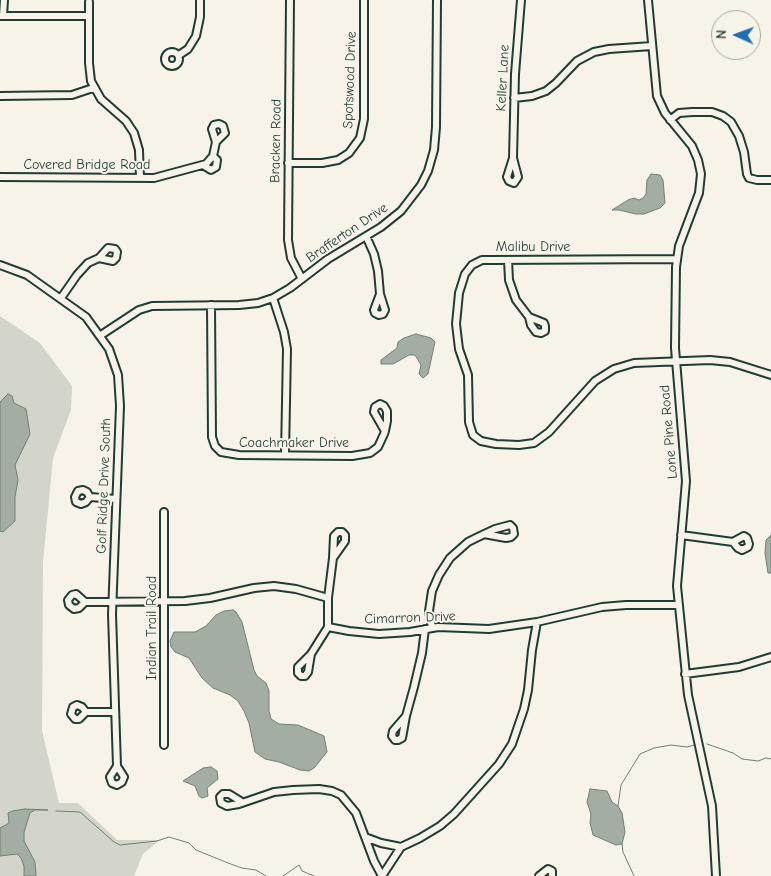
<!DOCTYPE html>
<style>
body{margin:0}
#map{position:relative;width:771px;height:876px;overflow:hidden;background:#f7f3e8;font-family:"Comic Neue",sans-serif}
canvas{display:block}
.north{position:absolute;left:711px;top:10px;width:50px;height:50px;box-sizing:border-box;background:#f7f3e8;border:1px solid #a1aaa0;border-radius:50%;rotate:272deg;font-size:14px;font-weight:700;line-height:20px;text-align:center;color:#1f3d34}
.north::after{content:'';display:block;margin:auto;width:18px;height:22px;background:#1f6fb2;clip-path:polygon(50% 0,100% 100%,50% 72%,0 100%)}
</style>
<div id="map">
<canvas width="771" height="876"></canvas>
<div class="north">N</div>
</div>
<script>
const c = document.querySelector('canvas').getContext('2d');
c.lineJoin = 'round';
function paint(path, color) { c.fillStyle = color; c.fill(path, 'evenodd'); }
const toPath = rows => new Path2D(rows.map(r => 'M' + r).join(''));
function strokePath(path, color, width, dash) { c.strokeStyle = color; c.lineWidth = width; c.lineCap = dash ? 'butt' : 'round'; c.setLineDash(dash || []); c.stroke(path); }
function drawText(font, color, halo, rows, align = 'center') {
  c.font = font + ' "Comic Neue",sans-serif'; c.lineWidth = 4; c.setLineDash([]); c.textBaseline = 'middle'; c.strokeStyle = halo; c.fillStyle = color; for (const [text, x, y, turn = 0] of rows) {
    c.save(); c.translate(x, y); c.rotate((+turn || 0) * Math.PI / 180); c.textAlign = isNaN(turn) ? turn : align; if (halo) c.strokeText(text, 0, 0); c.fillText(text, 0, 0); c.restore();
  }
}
const green = toPath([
 [0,316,40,343,72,386,71,410,53,458,43,562,42,731,59,803,78,803,117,840,160,840,143,854,134,876,0,876]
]);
const water = toPath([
 [651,174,660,175,663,180,665,203,660,208,644,214,636,214,619,210,612,210,628,200,634,198,639,200,643,198,646,194,647,180,651,174],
 [416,334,431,338,435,342,428,374,423,378,419,374,421,365,415,355,409,355,393,364,381,364,381,360,397,348,398,342,404,338,416,334],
 [8,394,12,396,14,403,26,409,30,434,15,465,18,480,15,497,15,521,3,532,0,531,0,402,8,394],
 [771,535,771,573,768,573,765,553,766,540,771,535],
 [233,610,236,612,242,622,254,670,257,676,266,683,269,691,269,711,271,719,279,724,298,725,324,736,327,752,314,768,309,771,300,770,279,762,265,759,255,752,249,723,244,711,238,701,230,695,213,688,202,678,189,658,175,652,171,647,170,641,174,632,195,632,206,626,216,615,224,611,233,610],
 [211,767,217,771,218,779,207,788,208,796,202,798,199,796,195,786,183,781,203,768,211,767],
 [590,789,607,791,612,802,618,806,622,813,625,832,622,844,616,845,593,835,590,823,591,814,587,802,590,789],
 [25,809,48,810,35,810,30,813,24,832,24,841,35,862,36,876,24,876,24,866,21,858,17,854,0,856,0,828,9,823,8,813,12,811,25,809]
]);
const stream = toPath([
 [707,744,733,753,742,759,758,761,766,758,771,759],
 [618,806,621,785,640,754,654,748,671,745,687,747,695,745],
 [56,811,80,812,114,842,120,845,157,841,169,837,189,843,196,850,228,863,242,868,256,870,266,876],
 [622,844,623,852,634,876],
 [283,876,299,865,302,871,314,876]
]);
const minor = toPath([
 [290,0,288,240,291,258,302,279],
 [648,0,657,96,665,113,692,146,698,160,701,174,699,193,679,246,676,267,675,348,686,481,677,586,688,695,712,806,716,876],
 [89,2,89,63,91,81,101,99,126,121,134,133,139,150,140,178],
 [0,16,89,16],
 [3,16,4,0],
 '165 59a7 7 0 1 1 14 0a7 7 0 1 1-14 0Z',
 [179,55,188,49,196,36,200,17,200,0],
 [0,96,72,95,93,88],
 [514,98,532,96,546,91,556,83,577,61,594,52,609,49,652,46],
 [670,120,679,113,692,112,712,112,723,116,731,122,739,136,744,152,747,174,749,178,757,180,771,180],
 [513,158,507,177,509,181,514,183,518,177,513,158,515,74,521,0],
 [288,163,322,163,338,160,349,153,360,138,364,119,364,0],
 [203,165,211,170,216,167,217,160,213,156],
 [0,177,154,178,206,164,213,156,216,142,225,133,223,126,219,124,214,125,212,129,216,142],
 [366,236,374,254,378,271,380,294,374,310,375,313,379,315,383,314,385,310,380,294],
 [677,259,491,260,482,260,472,265,465,274,459,293,456,324,459,349,468,375,469,422,473,435,481,441,496,444,519,445,534,443,549,432,595,381,614,369,634,363,710,360,730,362,771,375],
 [508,260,509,280,516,300,529,317,531,325,536,332,541,333,545,331,545,326,544,323,529,317],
 [0,265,27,275,86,317,109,349,118,375,120,406,112,614,117,766,124,777,122,782,117,785,112,783,110,777,117,766],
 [61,298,77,275,88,263,99,258,113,261,116,258,117,252,115,249,108,248,99,258],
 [273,298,284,332,287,349,285,455],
 [211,305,212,437,215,446,221,452,239,455,352,456,370,453,378,447,384,434,385,431,374,412,375,407,380,404,384,406,387,411,387,421,385,431],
 [101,335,139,310,152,306,239,305,258,303,273,298,290,288,328,259,381,227,401,211,421,185,428,171,434,150,436,127,437,0],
 [90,497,86,502,81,504,76,502,75,497,78,491,83,490,87,492,90,497,116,499],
 [681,535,733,542,744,536,747,538,749,544,748,547,742,550,738,548,733,542],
 [85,602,79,608,74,609,69,605,68,600,72,595,76,594,85,602,185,601,210,598,254,588,274,586,296,589,328,598],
 [328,627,349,631,379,634,410,632,438,627,489,629,537,622,602,607,626,605,678,605],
 [328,627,328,598,333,558,345,541,345,535,342,532,338,532,334,536,333,558],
 [432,628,429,611,432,591,439,575,450,558,468,542,476,538,495,529,510,525,513,528,514,534,511,537,506,538,484,534],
 [311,654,308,672,305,676,301,676,298,673,298,667,311,654,328,627],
 [685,674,739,667,771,657],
 [86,712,79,719,75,719,71,714,73,707,77,705,82,707,86,712,115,712],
 [406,716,402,738,398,740,395,740,392,736,393,731,406,716,414,687,422,653,425,629],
 [164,745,164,512],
 [242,802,229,794,223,794,220,797,221,803,227,806,239,804,274,792,293,790,319,789,332,791,341,795,356,813,374,861,382,876],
 [365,837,381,843,401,847,420,838,440,826,454,814,499,764,512,744,524,709,528,690,532,650,537,622],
 [382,876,401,847],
 [539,876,548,869,552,871,552,876]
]);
const streetNames = [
 ["Keller Lane",503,78,-87],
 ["Spotswood Drive",350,80,-88],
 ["Bracken Road",276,141,-89],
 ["Covered Bridge Road",87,165],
 ["Brafferton Drive",347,233,-34],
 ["Malibu Drive",533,247],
 ["Lone Pine Road",669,432,-95],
 ["Coachmaker Drive",294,443],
 ["Golf Ridge Drive South",104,486,-88],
 ["Cimarron Drive",410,618,-2],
 ["Indian Trail Road",152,628,-90]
];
paint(green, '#d3d5ca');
paint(water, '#a4ada3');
strokePath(water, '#6f8077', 1);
strokePath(stream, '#6f8077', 1);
strokePath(minor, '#1f3d34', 10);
strokePath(minor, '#f7f3e8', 6);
drawText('14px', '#1f3d34', '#f7f3e8', streetNames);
</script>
